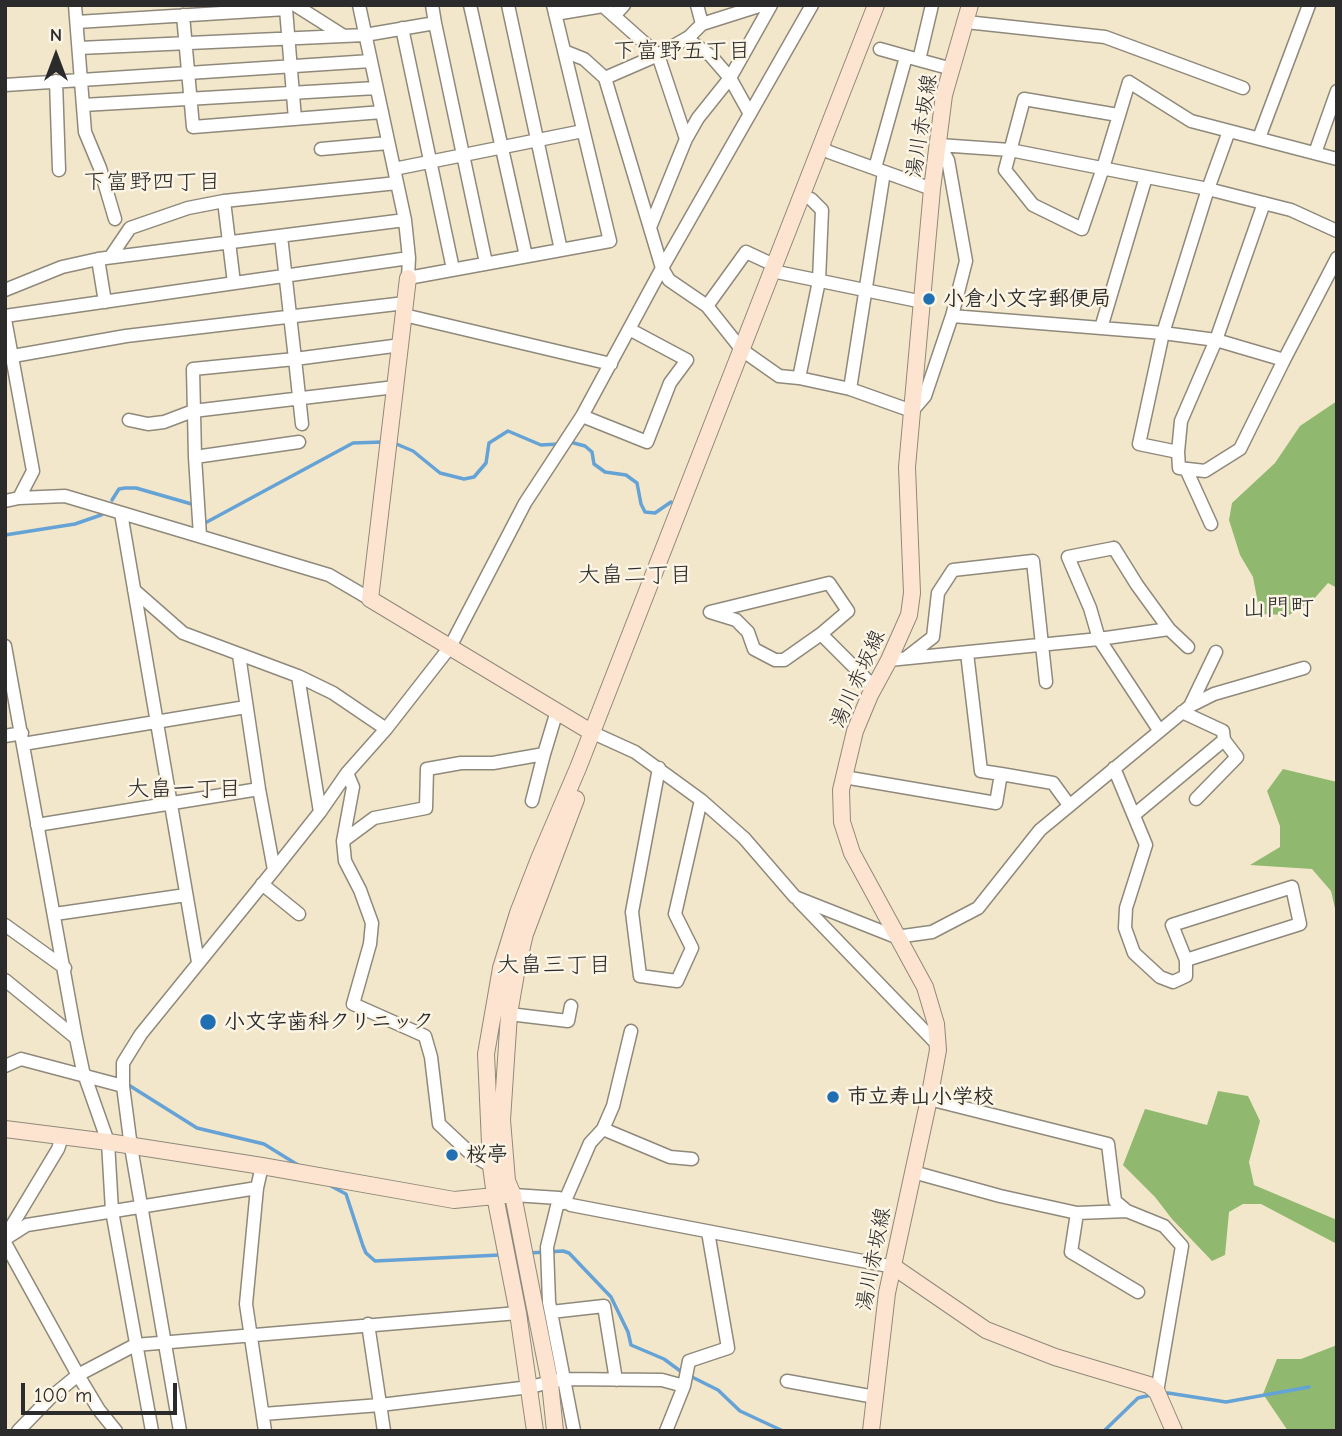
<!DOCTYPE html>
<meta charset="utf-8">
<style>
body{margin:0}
#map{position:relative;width:1342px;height:1436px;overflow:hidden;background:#f3e7cb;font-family:"Comic Neue",sans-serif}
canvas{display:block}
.frame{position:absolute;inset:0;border:7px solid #2b2b2b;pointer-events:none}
.north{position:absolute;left:21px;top:21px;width:70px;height:70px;-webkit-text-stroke:5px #fcf5e5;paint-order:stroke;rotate:0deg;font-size:19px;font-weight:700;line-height:28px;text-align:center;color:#2b2b2b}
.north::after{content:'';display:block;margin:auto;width:24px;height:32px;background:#2b2b2b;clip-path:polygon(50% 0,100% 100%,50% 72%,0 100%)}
.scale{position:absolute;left:21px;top:1383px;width:156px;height:32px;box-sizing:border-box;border:4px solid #2b2b2b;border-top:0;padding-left:9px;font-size:21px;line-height:24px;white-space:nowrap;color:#2b2b2b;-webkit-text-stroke:5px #fcf5e5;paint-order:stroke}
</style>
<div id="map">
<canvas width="1342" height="1436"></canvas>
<div class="frame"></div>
<div class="north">N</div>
<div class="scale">100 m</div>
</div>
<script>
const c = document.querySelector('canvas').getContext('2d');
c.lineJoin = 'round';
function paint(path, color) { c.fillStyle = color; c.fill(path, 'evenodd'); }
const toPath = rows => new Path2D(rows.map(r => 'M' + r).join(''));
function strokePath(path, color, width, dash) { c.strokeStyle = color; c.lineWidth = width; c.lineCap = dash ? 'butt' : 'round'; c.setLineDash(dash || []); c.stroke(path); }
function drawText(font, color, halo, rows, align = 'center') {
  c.font = font + ' "Comic Neue","Klee One",sans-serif'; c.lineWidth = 5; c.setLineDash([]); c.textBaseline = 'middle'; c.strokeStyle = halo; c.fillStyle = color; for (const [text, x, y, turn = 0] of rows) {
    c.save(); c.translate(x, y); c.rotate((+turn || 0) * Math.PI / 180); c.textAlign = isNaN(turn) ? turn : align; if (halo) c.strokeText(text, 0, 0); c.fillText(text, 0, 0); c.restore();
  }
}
const forest = toPath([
 [1337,401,1337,588,1328,583,1313,600,1289,615,1260,614,1253,577,1240,555,1229,520,1232,503,1275,463,1300,426],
 [1283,769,1337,782,1337,917,1331,891,1312,869,1250,865,1280,847,1280,826,1267,791],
 [1218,1091,1248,1096,1260,1121,1249,1162,1254,1185,1337,1220,1337,1244,1261,1204,1243,1204,1229,1212,1225,1255,1212,1261,1172,1219,1155,1197,1123,1165,1145,1109,1207,1125],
 [1337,1345,1337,1431,1288,1431,1263,1394,1277,1359,1301,1359]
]);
const stream = toPath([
 [570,442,585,446,592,452,594,464,605,472,626,475,637,483,641,504,645,512,655,513,671,502],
 [394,443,413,451,440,473,464,479,474,477,486,463,489,443,508,431,541,445,559,444],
 [112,500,119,489,125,488,136,488,195,505],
 [204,520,205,523,353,443,383,442],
 [5,535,75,524,101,515,105,512],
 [127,1084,197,1128,264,1144,298,1165],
 [331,1186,346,1194,363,1246,366,1253,375,1261,500,1255],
 [529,1253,563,1251,569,1253,611,1297,628,1332,631,1345,664,1359,683,1373],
 [690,1376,718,1390,740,1411,783,1431],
 [1162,1394,1168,1393,1226,1402,1309,1387],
 [1104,1431,1138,1398,1151,1395]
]);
const street = toPath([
 [75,5,85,132,100,168,115,219],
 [295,5,344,36],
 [359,5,405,220,409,258,408,278,610,241,553,5],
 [470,5,526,256],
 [508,5,561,250],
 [697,5,702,24],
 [555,14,603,6,658,55,686,139],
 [183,15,193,127,382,112],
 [614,16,624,5],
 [77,22,286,9,295,119],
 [966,22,1105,37,1243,88],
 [435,23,486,263],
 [402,28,453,269],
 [684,40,693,43,711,56,730,78,750,114],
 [79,48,365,35,435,23,432,5],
 [880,49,919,60,932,5],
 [564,51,584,59,605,78,662,268,669,280,707,306,742,350,779,376,799,378,850,389,912,411,925,396,952,316,1163,333,1216,340,1284,360,1337,258],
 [919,60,952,69],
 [605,78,658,55,689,37,702,24,762,5],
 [56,81,59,170],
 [5,85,371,61],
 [83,105,376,88],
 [1118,115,1024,99,1005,170,1033,205,1082,229,1103,168,1129,82,1191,121,1337,159],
 [1229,131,1208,189,1163,333,1139,444,1178,452,1181,421,1216,340,1264,203],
 [1259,138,1309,5],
 [939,145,1010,150,1208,189,1291,210,1337,231],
 [939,145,948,160,966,261,952,316],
 [821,146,829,152,932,189],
 [321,149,388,143],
 [1315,153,1337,91],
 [875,168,906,57],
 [394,169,583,131],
 [224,201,234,283],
 [651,225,686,139,698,118,730,78,771,5],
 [111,256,130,228,188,208,224,201,397,183],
 [98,259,105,302],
 [772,271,923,302],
 [5,290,62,267,98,259,405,220],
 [707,306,746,252,774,265],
 [404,315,611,364],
 [5,316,409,258],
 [5,319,33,471,19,498],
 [1101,328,1146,177],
 [13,356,126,336,405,303],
 [799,378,819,281,822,210,811,199],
 [850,389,884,172],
 [582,416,647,442,670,383,687,360,629,329],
 [129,420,148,424,164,422,193,411,395,387],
 [302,424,295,359,401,345],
 [1178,452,1179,468,1205,471,1240,449,1284,360],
 [195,457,299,442],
 [1186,469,1211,524],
 [5,501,19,498,65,496,329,575,370,599],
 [121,513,198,962],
 [200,536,195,457,193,369,295,359,281,236],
 [1114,548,1137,585,1169,629,1099,639,1090,608,1068,557,1114,548],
 [134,590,183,633,298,676,333,693,386,729],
 [1169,629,1188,647],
 [821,634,784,660,775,660,754,649,748,632,736,620,710,612,829,583,848,611,821,634,874,687],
 [5,646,76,1038,83,1071,108,1142,112,1211,152,1431],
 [967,653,981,771,1001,774],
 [239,655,259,789,274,870],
 [906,658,933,637,938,593,953,570,1033,561,1046,682],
 [889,660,1099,639,1159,730],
 [298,676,320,812],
 [1190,706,1216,652],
 [1182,712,1223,731,1224,740,1237,757,1196,799],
 [591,732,635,752,701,800,744,838,795,897,896,937,932,932,978,908,1040,830,1190,706,1214,694,1304,668],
 [5,736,22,733],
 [23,744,246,707],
 [544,754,557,711],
 [659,768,632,912,640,976,677,981,692,948,675,914,701,800],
 [1114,768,1146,845,1126,908,1125,928,1134,953,1160,977,1173,982,1186,976,1186,960],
 [347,773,353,787,343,841,345,861,360,890,372,923,370,944,353,1004,425,1036,431,1057,439,1124,471,1154,491,1166],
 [844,777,996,803,1001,774,1053,783,1069,805],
 [1134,815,1224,740],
 [37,825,259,789],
 [343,841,374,818,426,808,427,769,461,763,493,763,544,754,532,801],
 [262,884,299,914],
 [1292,887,1300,924,1186,960,1172,925,1292,887],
 [799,901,937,1044],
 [55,914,186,895],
 [5,925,65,968],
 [5,980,76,1038],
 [509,1014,568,1021,571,1006],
 [5,1066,21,1059,123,1086],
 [929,1099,1108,1144,1115,1201,1127,1211,1164,1226,1182,1246,1157,1392],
 [603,1129,670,1157,692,1159],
 [262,1166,257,1188,246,1304,265,1431],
 [913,1172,1000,1196,1077,1213,1127,1211],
 [513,1195,559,1198,571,1205,894,1267],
 [559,1198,547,1247,549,1302,574,1431],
 [564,1203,590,1143,603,1129,613,1106,631,1031],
 [1077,1213,1071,1252,1138,1292],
 [5,1237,58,1149,62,1137],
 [5,1239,27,1225,257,1188],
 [5,1243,78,1375,99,1410,116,1431],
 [551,1312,604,1306,616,1380],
 [368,1324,384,1431],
 [787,1381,875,1397],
 [263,1414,380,1405,530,1387,563,1379,662,1380,684,1386],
 [18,1431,50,1398,78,1375,135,1345,518,1313],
 [180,1431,131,1147,123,1086,123,1063,141,1034,274,870,320,812,347,773,386,729,450,647,525,503,582,416,662,268,812,5],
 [666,1431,684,1386,689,1361,728,1348,708,1232]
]);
const secondary = toPath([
 [408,278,370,599,591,732],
 [5,1129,108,1142,262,1166,454,1200,505,1195],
 [894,1267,986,1330,1055,1357,1149,1385,1157,1392,1174,1431],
 [535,1431,518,1313,495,1196,491,1166,486,1054,501,968,518,913,539,859,578,768,876,5],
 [555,1431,550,1383,534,1303,513,1195,507,1181,502,1120,509,1014,517,968,525,934,576,799],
 [871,1431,887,1293,929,1099,938,1050,936,1024,925,987,852,853,842,822,841,790,855,731,870,695,889,660,909,615,912,593,907,467,932,189,944,95,970,5]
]);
const markers = [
 [929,299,7,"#1f6fb2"],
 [208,1022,9,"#1f6fb2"],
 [833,1097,7,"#1f6fb2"],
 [452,1155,7,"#1f6fb2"]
];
const streetNames = [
 ["湯川赤坂線",922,126,-81],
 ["湯川赤坂線",858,679,-66],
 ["湯川赤坂線",874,1259,-79]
];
const poiNames = [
 ["小倉小文字郵便局",943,299],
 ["小文字歯科クリニック",224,1022],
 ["市立寿山小学校",847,1097],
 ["桜亭",466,1155]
];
const neighbourhoodNames = [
 ["下富野五丁目",682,51],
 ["下富野四丁目",152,182],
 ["大畠二丁目",635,575],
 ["大畠一丁目",184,789],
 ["大畠三丁目",554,965]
];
const quarterNames = [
 ["山門町",1278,608]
];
paint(forest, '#90b86e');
strokePath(stream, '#65a2d6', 3.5);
strokePath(street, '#8f897b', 15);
strokePath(secondary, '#8f897b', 18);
strokePath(street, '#fff', 12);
strokePath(secondary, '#fde4d1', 16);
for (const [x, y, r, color] of markers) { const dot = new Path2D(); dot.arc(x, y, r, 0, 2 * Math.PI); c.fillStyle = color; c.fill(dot); strokePath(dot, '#fcf5e5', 2.5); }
drawText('21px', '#2b2b2b', '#fcf5e5', streetNames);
drawText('bold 21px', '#2b2b2b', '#fcf5e5', poiNames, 'left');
drawText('23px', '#2b2b2b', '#fcf5e5', neighbourhoodNames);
drawText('24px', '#2b2b2b', '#fcf5e5', quarterNames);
</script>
